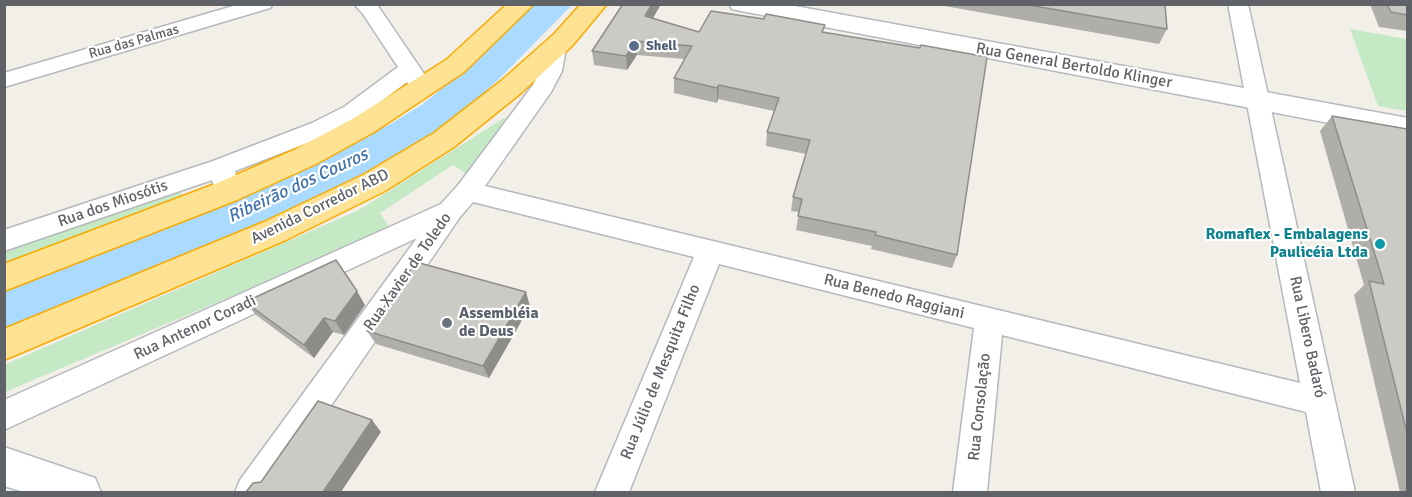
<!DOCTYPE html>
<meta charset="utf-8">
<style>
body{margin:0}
#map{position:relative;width:1412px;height:497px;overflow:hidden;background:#f1efe8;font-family:Signika,sans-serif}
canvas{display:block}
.frame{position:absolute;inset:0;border:6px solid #5f6368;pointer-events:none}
</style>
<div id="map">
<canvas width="1412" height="497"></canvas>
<div class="frame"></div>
</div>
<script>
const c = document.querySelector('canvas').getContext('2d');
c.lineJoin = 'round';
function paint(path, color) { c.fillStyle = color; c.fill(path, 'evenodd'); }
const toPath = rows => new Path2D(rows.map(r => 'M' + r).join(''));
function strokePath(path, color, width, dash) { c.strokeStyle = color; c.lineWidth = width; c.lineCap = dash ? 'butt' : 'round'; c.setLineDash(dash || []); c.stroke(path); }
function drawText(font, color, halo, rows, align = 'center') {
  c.font = font + ' Signika,sans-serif'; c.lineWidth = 4.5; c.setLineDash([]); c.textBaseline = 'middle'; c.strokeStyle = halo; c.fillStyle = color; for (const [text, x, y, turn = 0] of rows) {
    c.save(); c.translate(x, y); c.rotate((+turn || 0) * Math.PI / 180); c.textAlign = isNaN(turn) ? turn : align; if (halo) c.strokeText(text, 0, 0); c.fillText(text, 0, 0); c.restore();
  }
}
const green = toPath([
 [1350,29,1407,39,1407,111,1378,106],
 [507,116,468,175,453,165,380,213,391,229,5,392,4,365,359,210],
 [177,192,182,193,182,198,5,271,4,252]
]);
const river = toPath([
 [535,4,573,4,498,80,451,122,417,145,290,213,199,254,4,328,4,287,167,228,258,189,389,125,423,104,472,64,535,4]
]);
const street = toPath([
 [240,4,273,4,270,8,4,87,4,73,240,4],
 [354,4,378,6,431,84,428,89,420,91,412,89,407,82,360,117,328,135,235,171,239,192,235,199,226,201,217,199,212,180,4,251,4,230,213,161,312,123,344,107,398,67,363,14,354,4],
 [1228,4,1248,4,1355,492,1321,492,1306,412,1002,335,987,492,953,492,974,328,719,264,629,492,595,492,694,257,473,202,460,217,272,492,235,492,240,480,417,238,4,430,4,400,441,204,459,184,533,85,540,71,544,48,547,43,555,41,563,43,566,48,562,71,551,92,485,186,1300,383,1228,4]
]);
const secondary = toPath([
 [729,4,784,4,1408,118,1408,138,741,11,732,9,729,4],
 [4,447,95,478,101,492,24,492,4,486,4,447]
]);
const highway = toPath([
 [507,4,534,4,464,72,374,132,316,164,237,200,4,291,4,264,215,184,294,150,354,118,446,60,507,4],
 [581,4,607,4,572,46,521,93,454,147,385,191,286,240,4,360,4,329,264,222,363,175,434,133,501,81,554,34,581,4]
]);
const wall = toPath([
 [623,4,660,4,653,18,699,32,824,33,957,255,952,268,871,249,872,246,796,230,799,212,791,211,793,197,806,154,766,146,767,132,774,111,718,99,717,103,674,93,674,78,684,59,637,55,627,70,594,65,592,51],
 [933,4,1165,4,1167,29,1159,44],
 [1370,4,1407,4,1407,31,1379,27],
 [1332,116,1407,129,1407,492,1400,492,1354,295,1364,285,1320,131],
 [245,302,365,305,344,335,333,332,314,358,256,315],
 [530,306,489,378,376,344,367,331]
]);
const shadedWall = toPath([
 [652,4,660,4,660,6,646,30,645,16],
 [636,41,637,55,627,70,626,56],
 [719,85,718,99,717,103,717,88],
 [357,291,365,305,344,335,335,321],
 [526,292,530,306,489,378,483,366],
 [324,318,333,332,314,358,304,345],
 [372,420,381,432,341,492,323,492]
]);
const building = toPath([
 [623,4,652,4,645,16,699,32,711,11,764,19,766,14,825,25,822,32,920,48,921,45,987,57,957,255,875,235,876,232,798,216,802,199,793,197,810,140,767,132,779,98,719,85,717,88,674,78,692,46,636,41,626,56,592,51,623,4],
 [1023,4,1165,4,1167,29,1023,4],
 [1387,4,1407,4,1407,15,1391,12,1387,4],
 [1332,116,1407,129,1407,433,1369,281,1384,284,1332,116],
 [336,260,357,291,335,321,324,318,304,345,245,302,336,260],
 [416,262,526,292,483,366,367,331,416,262],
 [318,401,372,420,323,492,246,492,253,483,261,482,318,401]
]);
const markers = [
 [634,46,6,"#5c6f8a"],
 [1380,244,6,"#0f9aa8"],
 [447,323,6,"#6b7280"]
];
const farStreetnames = [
 ["Rua das Palmas",134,42,-16]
];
const farServicenames = [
 ["Shell",646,46]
];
const streetNames = [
 ["Rua General Bertoldo Klinger",1074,66,10],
 ["Rua dos Miosótis",113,204,-19],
 ["Avenida Corredor ABD",320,207,-26],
 ["Rua Xavier de Toledo",408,272,-55],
 ["Rua Benedo Raggiani",894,297,14],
 ["Rua Antenor Coradi",195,328,-25],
 ["Rua Libero Badaró",1307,337,78],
 ["Rua Júlio de Mesquita Filho",661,372,-68],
 ["Rua Consolação",980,407,-84]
];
const cultureNames = [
 ["Romaflex - Embalagens",1368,235],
 ["Paulicéia Ltda",1368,253]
];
const worshipNames = [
 ["Assembléia",459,314],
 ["de Deus",459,332]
];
const waterNames = [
 ["Ribeirão dos Couros",298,186,-25]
];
paint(green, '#c5e8c5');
paint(river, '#aadaff');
strokePath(street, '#b5b8bc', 3);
strokePath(secondary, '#b6babf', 3);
strokePath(highway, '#f9ab00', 3);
paint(street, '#fff');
paint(secondary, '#fff');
paint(highway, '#fde293');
paint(wall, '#afaea9');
paint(shadedWall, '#8f8d8a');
paint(building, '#cccac5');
strokePath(building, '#8f8d8a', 1.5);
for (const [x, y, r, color] of markers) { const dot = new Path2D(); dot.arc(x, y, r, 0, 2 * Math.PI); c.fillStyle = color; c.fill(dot); strokePath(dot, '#fff', 2); }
drawText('14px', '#5f6368', '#fff', farStreetnames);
drawText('bold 14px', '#4e5e75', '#fff', farServicenames, 'left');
drawText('16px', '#5f6368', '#fff', streetNames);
drawText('bold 16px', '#0d838f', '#fff', cultureNames, 'right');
drawText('bold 16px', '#5b616d', '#fff', worshipNames, 'left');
drawText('italic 18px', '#4174aa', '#fff', waterNames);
</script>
